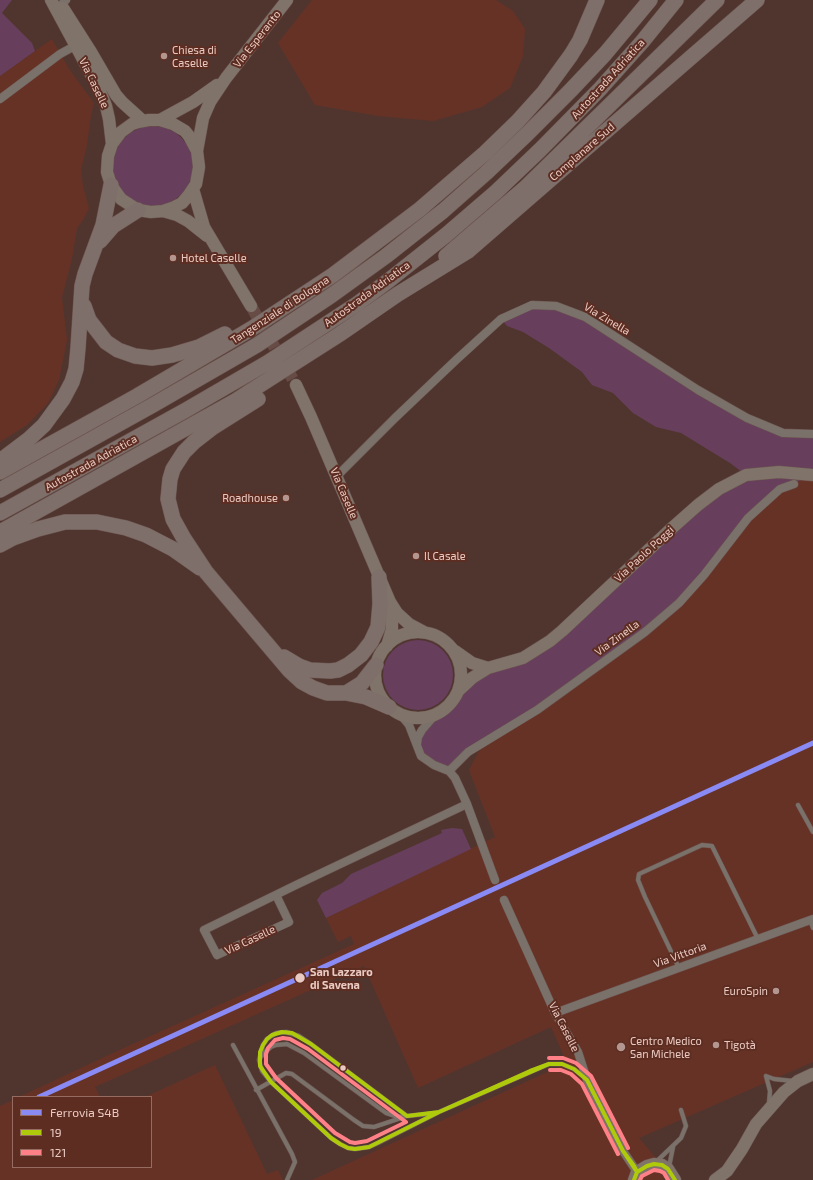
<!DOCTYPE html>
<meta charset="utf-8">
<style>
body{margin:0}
#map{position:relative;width:813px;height:1180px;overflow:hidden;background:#50352f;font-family:"Exo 2",sans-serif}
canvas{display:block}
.legend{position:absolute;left:12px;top:1096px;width:140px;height:72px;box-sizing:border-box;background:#5e2d22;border:1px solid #966c62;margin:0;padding:5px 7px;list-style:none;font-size:12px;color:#e9cac2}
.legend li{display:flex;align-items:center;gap:8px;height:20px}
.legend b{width:20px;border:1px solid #966c62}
</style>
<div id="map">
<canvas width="813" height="1180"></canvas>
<ul class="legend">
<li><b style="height:5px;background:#8a8af5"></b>Ferrovia S4B</li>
<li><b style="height:5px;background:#afca0b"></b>19</li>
<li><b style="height:5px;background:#ff8087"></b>121</li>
</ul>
</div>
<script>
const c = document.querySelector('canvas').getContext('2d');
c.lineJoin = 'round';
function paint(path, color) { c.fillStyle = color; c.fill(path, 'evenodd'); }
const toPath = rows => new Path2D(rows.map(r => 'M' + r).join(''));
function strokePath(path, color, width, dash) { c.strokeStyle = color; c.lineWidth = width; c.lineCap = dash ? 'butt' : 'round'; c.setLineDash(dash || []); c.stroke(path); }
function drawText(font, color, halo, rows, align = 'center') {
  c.font = font + ' "Exo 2",sans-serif'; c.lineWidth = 4; c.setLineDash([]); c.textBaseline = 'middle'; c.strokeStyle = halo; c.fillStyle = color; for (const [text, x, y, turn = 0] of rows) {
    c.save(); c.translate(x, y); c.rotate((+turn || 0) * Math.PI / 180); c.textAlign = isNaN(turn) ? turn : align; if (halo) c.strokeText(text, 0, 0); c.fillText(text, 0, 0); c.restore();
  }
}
const built = toPath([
 [312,0,496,0,513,11,525,29,523,56,510,88,482,107,433,121,378,116,315,105,278,43],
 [52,39,69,69,94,103,91,115,87,145,81,170,83,186,89,208,83,220,77,228,72,259,62,297,67,340,59,380,48,403,27,425,0,442,0,76],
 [813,456,813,1062,639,1138,660,1163,670,1171,663,1180,312,1180,567,1063,551,1027,418,1088,364,966,95,1087,100,1097,19,1097,113,1053,354,944,351,936,338,942,326,918,495,837,469,770,479,751,506,724,744,511],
 [215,1065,267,1174,278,1170,283,1180,0,1180,0,1106,13,1100,13,1167,151,1167,151,1097,145,1097]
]);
const green = toPath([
 [0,0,12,0,2,13,32,43,35,51,0,76],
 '113 166a40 40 0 1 1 80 0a40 40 0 1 1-80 0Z',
 [532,305,556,306,585,317,747,418,783,433,813,434,813,473,768,499,704,575,645,632,484,742,449,771,426,760,418,736,435,715,445,709,454,699,458,691,472,678,523,658,672,528,746,475,730,463,681,433,656,427,633,413,613,393,592,385,582,372,549,348,523,332,507,326,501,319],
 '383 675a35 35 0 1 1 70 0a35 35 0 1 1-70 0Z',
 [452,828,462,829,471,849,326,918,317,900,322,893,342,883,351,874,442,833,441,830]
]);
const secondaryTunnel = toPath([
 [251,306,296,385]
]);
const lane = toPath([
 [798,805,813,832],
 [810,920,813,928],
 [679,968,645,897,638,880,639,874,702,845,712,846,758,939],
 [233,1045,292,1154,295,1162,287,1180],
 [260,1058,265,1052,271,1047,276,1045,287,1044,304,1053,386,1113,398,1117,436,1113],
 [766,1076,770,1091,769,1103],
 [766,1076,774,1079,793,1081],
 [256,1090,286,1073,292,1074,354,1120,363,1126,374,1127,401,1118],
 [407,1116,311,1044,299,1036,286,1032,276,1033,267,1039,263,1045,259,1060,262,1071,271,1082,331,1138,340,1144,348,1148,355,1149,369,1147,378,1143,439,1112,549,1064,562,1064,574,1069,584,1077],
 [657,1161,681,1138,686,1126,681,1110],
 [669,1167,673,1147]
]);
const street = toPath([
 [61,5,66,0],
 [0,99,60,54,71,48,80,46],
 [337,476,395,418,456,360,501,319,532,305,556,306,585,317,698,390,747,418,783,433,813,434],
 [400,714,409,725,421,756,434,765,449,771,455,778,467,804,495,880],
 [417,744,418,737,422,730,435,715],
 [449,771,468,752,537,710,645,632,679,603,704,575,748,518,780,489,794,484],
 [276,895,289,922,217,955,204,930,296,885,467,804],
 [504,900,555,1013,578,1052,587,1080,623,1151,637,1172],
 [555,1013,813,919]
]);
const secondary = toPath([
 [51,0,100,91,106,106,109,119,112,144,108,156,107,172,111,185,121,199,138,210,151,212,163,211,172,208,182,203,188,196,196,184,199,167,197,151,189,136,185,131,173,124,160,120,149,120,138,122,132,124,121,132,112,144],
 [63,8,91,52,116,95,122,102,143,121],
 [160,120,193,102,217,85],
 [197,151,203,118,210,102,226,78,287,0],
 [193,189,204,227,251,306],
 [163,211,177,215,188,221,207,236],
 [296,385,311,417,390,602,397,613,409,624,424,632],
 '375 675a43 43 0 1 1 86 0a43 43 0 1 1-86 0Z',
 [387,646,392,629,392,616,390,603],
 [455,651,472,663,488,668],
 [458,691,472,678,488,668,523,658,550,641,562,631,672,528,698,505,719,489,746,475,779,472,813,475],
 [634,1180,637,1172,647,1166,654,1164,662,1165,668,1169,675,1180],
 [715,1180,727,1171,742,1149,756,1124,784,1092,798,1081,813,1074]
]);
const highway = toPath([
 [100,241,113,226,138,210],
 [446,256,525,188,717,0],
 [84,306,89,320,106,342,118,350,135,356,152,358,172,355,199,347,225,334],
 [258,399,212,428,194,442,184,452,173,469,170,479,168,499,173,519,183,537,206,572,289,670,302,682,313,688,327,693,346,693,366,697,389,707],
 [0,461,29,439,44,425,63,399,72,382,76,369,78,348,82,286,85,274,103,225,111,185],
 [0,472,137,396,251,329,333,275,419,210,485,153,517,122,544,92,571,55,580,40,597,0],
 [0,490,153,405,257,345,332,295,386,256,443,211,486,173,526,135,571,90,605,54,650,0],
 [0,513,186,410,267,363,357,304,388,281,446,235,496,192,540,150,600,89,642,42,676,0],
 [0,532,235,401,340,334,398,294,468,251,757,0],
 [0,545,13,538,38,529,65,522,97,522,126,528,146,535,173,549,200,568],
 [284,657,299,666,310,670,330,671,338,670,348,665,361,655,371,642,378,627,380,604,379,577],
 [346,693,362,683,376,665]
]);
const bus1 = toPath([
 [282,1032,292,1033,311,1044,407,1116,439,1112,369,1147,355,1149,348,1148,340,1144,331,1138,271,1082,260,1066,260,1052,263,1045,267,1039,272,1035,282,1032],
 [549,1064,562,1064,574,1069,587,1080,623,1151],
 [439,1112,530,1071,549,1064],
 [439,1112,549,1064],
 [623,1151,634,1166,637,1172,623,1151],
 [634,1180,637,1172,647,1166,654,1164,662,1165,668,1169,675,1180]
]);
const bus2 = toPath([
 [283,1038,290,1039,308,1049,406,1122,367,1141,355,1143,350,1142,335,1133,276,1078,266,1064,266,1054,268,1048,275,1040,283,1038],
 [549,1058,563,1058,576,1063,591,1076,628,1148],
 [550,1070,561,1070,571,1074,582,1084,618,1154],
 [640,1180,642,1176,654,1170,660,1171,664,1173,668,1180]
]);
const rail1 = toPath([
 [39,1097,813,743]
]);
const markers = [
 [164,56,4,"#b3968f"],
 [173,258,4,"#b3968f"],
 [286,498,4,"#b3968f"],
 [416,556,4,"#b3968f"],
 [300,978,5.5,"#e9cac2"],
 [776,991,4,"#b3968f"],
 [716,1045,4,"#b3968f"],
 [621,1047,5,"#b3968f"],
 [343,1068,3.5,"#e9cac2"]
];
const streetNames = [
 ["Via Esperanto",257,39,-52],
 ["Autostrada Adriatica",608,79,-48],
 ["Via Caselle",94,83,64],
 ["Complanare Sud",582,152,-41],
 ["Autostrada Adriatica",367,294,-36],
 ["Tangenziale di Bologna",280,310,-33],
 ["Via Zinella",607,319,31],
 ["Autostrada Adriatica",91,463,-29],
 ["Via Caselle",344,493,67],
 ["Via Paolo Poggi",644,554,-43],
 ["Via Zinella",617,638,-36],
 ["Via Caselle",250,940,-25],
 ["Via Vittoria",680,955,-20],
 ["Via Caselle",564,1027,63]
];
const poiNames = [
 ["Chiesa di",172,50],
 ["Caselle",172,63],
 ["Hotel Caselle",181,258],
 ["Roadhouse",278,498,"right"],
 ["Il Casale",424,556],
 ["EuroSpin",768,991,"right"],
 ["Centro Medico",630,1041],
 ["San Michele",630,1054],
 ["Tigotà",724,1045]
];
const stopNames = [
 ["San Lazzaro",310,972],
 ["di Savena",310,985]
];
paint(built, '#673226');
paint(green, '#673f5c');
strokePath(secondaryTunnel, '#674b45', 12, [12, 6]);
strokePath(lane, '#6c544f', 5);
strokePath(street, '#6c544f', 9);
strokePath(secondary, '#6c544f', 13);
strokePath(highway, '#6c544f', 16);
strokePath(lane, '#7a716a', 4);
strokePath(street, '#7a716a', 8);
strokePath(secondary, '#7f736a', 12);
strokePath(highway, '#7e6f6a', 15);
strokePath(bus1, '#afca0b', 4);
strokePath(bus2, '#ff8087', 4);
strokePath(rail1, '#8a8af5', 5);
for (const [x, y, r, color] of markers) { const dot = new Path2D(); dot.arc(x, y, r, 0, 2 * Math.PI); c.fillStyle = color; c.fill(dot); strokePath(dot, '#5e2d22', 1.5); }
drawText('11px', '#e9cac2', '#5e2d22', streetNames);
drawText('11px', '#e9cac2', '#5e2d22', poiNames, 'left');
drawText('bold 11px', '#e9cac2', '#5e2d22', stopNames, 'left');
</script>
